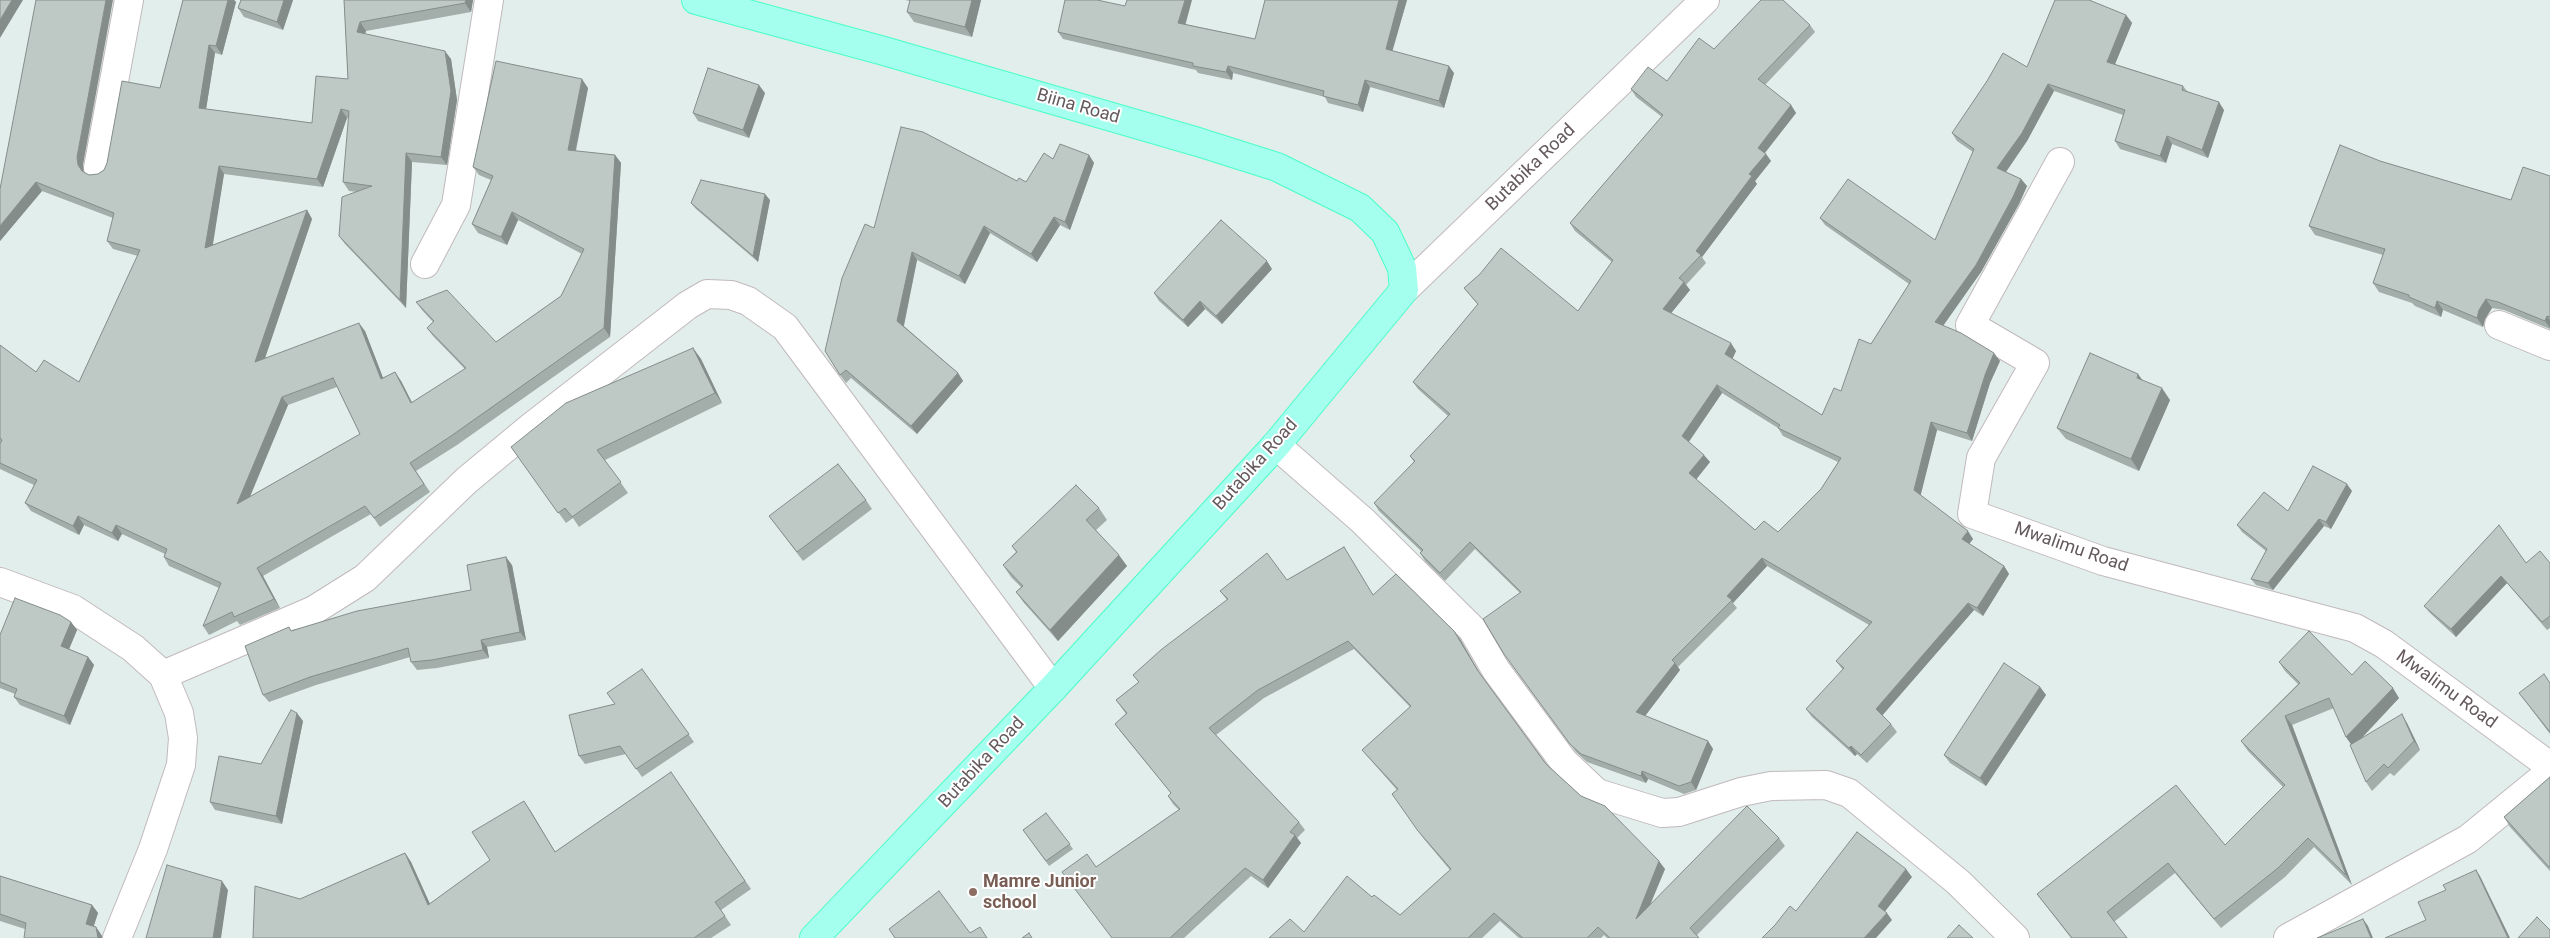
<!DOCTYPE html>
<style>
body{margin:0}
canvas{display:block;background:#e1eeeb}
</style>
<canvas width="2550" height="938"></canvas>
<script>
const c = document.querySelector('canvas').getContext('2d');
c.lineJoin = 'round';
const toPath = rows => new Path2D(rows.map(r => 'M' + r).join(''));
function strokePath(path, color, width, dash) { c.strokeStyle = color; c.lineWidth = width; c.lineCap = dash ? 'butt' : 'round'; c.setLineDash(dash || []); c.stroke(path); }
function paint(path, color) { c.fillStyle = color; c.fill(path, 'evenodd'); }
function drawText(font, color, halo, rows, align = 'center') {
  c.font = font + ' Roboto,sans-serif'; c.lineWidth = 4; c.setLineDash([]); c.textBaseline = 'middle'; c.strokeStyle = halo; c.fillStyle = color; for (const [text, x, y, turn = 0] of rows) {
    c.save(); c.translate(x, y); c.rotate((+turn || 0) * Math.PI / 180); c.textAlign = isNaN(turn) ? turn : align; if (halo) c.strokeText(text, 0, 0); c.fillText(text, 0, 0); c.restore();
  }
}
const minor = toPath([
 [2060,162,1970,325,2035,363,1981,458,1972,514,2103,561,2355,628,2384,644,2550,766],
 [98,168,129,0],
 [425,264,456,205,489,0],
 [1404,290,1705,0],
 [2499,325,2550,346],
 [1276,445,1363,521,1472,629,1496,670,1564,762,1597,793,1662,813,1679,812,1741,792,1771,786,1826,785,1849,793,1958,882,2015,938],
 [0,582,73,609,133,648,163,675],
 [117,938,153,849,181,765,183,738,179,713,163,675,314,610,365,578,467,480,531,427,688,305,707,294,731,295,748,301,785,327,1053,688],
 [2288,938,2468,839,2550,772]
]);
const major = toPath([
 [696,0,884,51,1198,142,1277,167,1360,208,1385,232,1402,268,1404,290,1276,445,1053,688,814,938]
]);
const wall = toPath([
 [183,0,234,0,236,2,222,55,215,53,206,109,312,123,348,79,344,0,473,0,471,12,366,31,365,34,451,59,457,100,447,165,412,162,406,308,345,244,339,236,357,192,349,191,343,182,349,118,347,118,323,187,224,174,212,245,307,210,312,219,265,358,365,331,383,378,395,372,401,381,412,403,465,369,433,336,427,328,433,322,422,310,416,302,496,342,561,296,582,254,518,220,507,245,478,233,472,224,491,180,479,175,473,167,588,88,576,151,615,155,621,163,610,337,457,445,416,471,430,492,380,527,371,514,263,576,280,608,240,625,237,621,209,635,203,626,219,588,169,566,164,557,165,554,122,534,118,541,84,525,79,535,31,511,25,503,34,485,0,469,0,444,1,443,0,442,0,345,36,372,79,382,138,256,113,249,107,241,113,218,42,191,0,241,0,189,83,165,83,172,89,175,98,174,104,170,160,88],
 [337,387,360,434,250,497,288,405],
 [241,0,293,0,283,30,244,17,238,8],
 [905,0,981,0,972,37,914,22,907,12,910,1],
 [1407,0,1392,51,1454,73,1444,108,1370,87,1363,112,1328,103,1325,97,1233,73,1232,80,1198,73,1196,70,1063,39,1058,32,1185,24,1255,39],
 [2126,15,2132,23,2115,64,2183,86,2187,91,2224,110,2208,158,2172,144,2166,163,2120,149,2115,141,2123,115,2054,91,2027,141,2006,172,2021,179,2027,186,2019,204,1981,272,1943,326,2000,361,1990,383,1972,441,1937,430,1920,495,1973,539,1969,544,2004,566,2009,574,1983,616,1974,610,1882,715,1891,724,1897,732,1867,763,1857,754,1855,756,1812,717,1806,709,1843,670,1836,661,1869,625,1767,566,1733,603,1737,608,1678,667,1680,670,1645,716,1708,741,1713,749,1696,790,1684,794,1648,779,1646,783,1587,762,1576,752,1509,661,1520,593,1475,549,1445,581,1425,561,1420,553,1421,551,1379,511,1374,503,1414,462,1410,456,1448,416,1418,389,1413,382,1478,305,1464,288,1578,311,1612,262,1575,231,1570,223,1662,117,1636,97,1631,89,1667,81,1714,49,1810,25,1815,32,1765,85,1791,105,1796,113,1765,153,1771,161,1755,181,1757,184,1702,257,1706,263,1686,285,1690,290,1671,313,1736,351,1732,359,1822,415,1841,391,1909,284,1825,225,1820,218,1935,240,1973,152,1957,141,1952,133,2027,67],
 [1722,393,1778,428,1783,436,1838,462,1821,489,1778,532,1755,530,1696,479,1710,462,1689,442],
 [765,93,749,138,698,121,693,113],
 [1089,155,1094,163,1070,230,1060,225,1037,262,990,233,965,284,917,260,904,326,958,373,963,381,917,434,851,378,846,383,840,375,874,228,1017,181,1026,182,1053,159],
 [2380,161,2511,200,2550,176,2550,329,2504,310,2492,308,2485,319,2483,327,2443,310,2441,317,2415,306,2412,303,2379,292,2373,283,2383,255,2315,235,2309,226],
 [770,200,758,262,696,209,691,203],
 [1272,269,1222,324,1205,309,1188,327,1159,301,1154,293],
 [693,348,701,359,722,403,605,460,628,493,579,527,573,518,566,523,511,447],
 [2143,380,2170,400,2139,471,2066,439,2057,428],
 [2352,491,2331,529,2324,526,2273,590,2256,585,2251,579,2266,551,2242,532,2237,525,2288,511],
 [866,500,872,509,803,561,769,516],
 [1099,508,1107,520,1096,530,1127,566,1058,641,1024,603,1016,592,1021,587,1011,577,1003,565,1016,552,1012,546],
 [1344,547,1373,595,1460,639,1482,677,1546,764,1581,796,1665,869,1651,903,1779,838,1785,846,1697,935,1699,938,1607,938,1604,935,1601,938,1519,938,1500,921,1482,938,1269,938,1304,932,1372,897,1400,915,1450,870,1424,839,1392,794,1397,790,1368,757,1362,750,1410,707,1354,649,1264,698,1216,735,1299,822,1305,830,1297,838,1301,843,1268,888,1251,876,1184,938,1112,938,1096,867,1179,810,1173,804,1168,796,1171,793,1120,731,1115,724,1126,714,1116,700,1139,682,1133,675,1227,600,1220,591,1287,580],
 [2526,563,2550,563,2550,628,2547,630,2507,583,2456,637,2430,613,2424,606],
 [512,565,526,640,487,647,489,658,437,668,417,670,411,662,410,657,316,685,269,702,263,695,292,630,471,590],
 [71,622,77,630,69,649,88,657,94,665,70,725,20,705,14,697,15,694,0,688,0,635],
 [2279,662,2352,675,2399,698,2361,739,2407,723,2420,750,2394,776,2390,773,2372,791,2366,782,2351,744,2346,737,2334,708,2292,725,2352,885,2314,847,2285,877,2221,928,2175,873,2114,922,2127,938,2071,938,2037,894,2225,845,2283,787,2248,751,2241,741,2298,684,2285,671],
 [642,669,694,742,642,777,626,754,585,764,579,756,615,704],
 [2550,683,2550,734,2519,693],
 [2040,687,2046,695,1986,786,1950,763,1944,755],
 [303,721,282,824,215,810,210,802,261,764],
 [671,772,751,889,721,910,731,925,711,938,253,938,300,899,405,853,411,862,430,904,490,860,530,810,555,852],
 [2550,777,2550,871,2510,827,2504,817],
 [1046,813,1073,849,1049,866,1023,830],
 [0,876,92,905,98,913,93,926,96,927,102,936,25,929,0,921]
]);
const shadedWall = toPath([
 [12,0,23,0,0,38,0,20],
 [106,0,113,0,83,165,84,174,78,165,77,157],
 [228,0,234,0,236,2,222,55,216,46],
 [284,0,293,0,283,30,277,22],
 [466,0,473,0,471,12,465,3],
 [972,0,981,0,972,37,965,27],
 [1185,0,1192,0,1184,30,1178,23],
 [1399,0,1407,0,1391,56,1386,49],
 [2126,15,2132,23,2113,69,2107,62],
 [360,22,366,31,363,41,357,32],
 [209,45,215,53,205,116,199,108],
 [445,51,451,59,457,100,447,165,441,157],
 [1228,66,1233,73,1232,80,1226,72],
 [1449,66,1454,73,1444,108,1439,101],
 [582,79,588,88,574,158,568,150],
 [1365,80,1370,87,1363,112,1358,105],
 [2048,84,2054,91,2027,141,2003,176,1997,168],
 [759,85,765,93,749,138,743,130],
 [2219,102,2224,110,2208,158,2202,150],
 [1791,105,1796,113,1763,155,1758,148],
 [341,109,347,118,323,187,317,179],
 [2167,136,2172,144,2166,163,2160,156],
 [406,153,412,162,406,308,400,300],
 [1766,154,1771,161,1755,181,1757,184,1702,257,1696,251,1749,174],
 [615,155,621,163,610,337,604,328],
 [1089,155,1094,163,1070,230,1065,222],
 [219,166,224,174,211,257,205,248],
 [2021,179,2027,186,2019,204,1981,272,1940,330,1935,322],
 [36,182,42,191,0,241,0,226],
 [765,194,770,200,758,262,753,256],
 [307,210,312,219,261,370,255,362],
 [512,212,518,220,507,245,501,237],
 [1054,217,1060,225,1037,262,1031,254],
 [984,226,990,233,965,284,959,276],
 [912,252,917,260,903,329,897,321],
 [1267,261,1272,269,1222,324,1216,316],
 [1684,282,1690,290,1668,317,1663,309],
 [2486,299,2492,308,2485,319,2483,327,2477,318,2479,310],
 [1200,301,1205,309,1188,327,1183,320],
 [2437,301,2443,310,2441,317,2435,308],
 [2547,316,2550,320,2550,328,2545,321],
 [359,323,365,331,387,388,381,379],
 [1731,343,1736,351,1731,362,1725,354],
 [693,348,701,359,722,403,715,393],
 [1994,353,2000,361,1990,383,1972,441,1967,433,1985,375],
 [395,372,401,381,417,412,411,403],
 [958,373,963,381,917,434,911,426],
 [2138,374,2147,386,2137,378],
 [1717,385,1722,393,1687,444,1682,436],
 [2162,388,2170,400,2139,471,2131,459],
 [282,397,288,405,243,513,237,504],
 [1931,422,1937,430,1920,498,1914,490],
 [1704,455,1710,462,1695,481,1689,473],
 [2347,484,2352,491,2331,529,2326,522],
 [78,516,84,525,79,535,73,526],
 [2319,519,2324,526,2273,590,2268,583],
 [116,525,122,534,118,541,112,533],
 [1968,531,1973,539,1967,547,1962,539],
 [1119,555,1127,566,1058,641,1050,630],
 [506,557,512,565,526,640,520,632],
 [1762,558,1767,566,1733,603,1727,596],
 [2004,566,2009,574,1983,616,1977,608],
 [257,568,263,576,280,608,274,599],
 [2501,576,2507,583,2456,637,2451,629],
 [1968,603,1974,610,1881,717,1876,709],
 [71,622,77,630,67,654,61,646],
 [1454,631,1460,639,1483,679,1478,671],
 [481,640,487,647,489,658,483,650],
 [88,657,94,665,70,725,64,716],
 [1675,663,1680,670,1642,720,1636,712],
 [2040,687,2046,695,1986,786,1980,778],
 [2393,688,2399,698,2353,747,2346,737],
 [297,713,303,721,282,824,276,816],
 [2402,714,2407,723,2420,750,2414,741],
 [2285,716,2292,725,2352,885,2346,875],
 [1708,741,1713,749,1696,790,1691,782],
 [1851,746,1857,754,1855,756,1849,748],
 [1642,771,1648,779,1646,783,1641,776],
 [524,801,530,810,560,860,555,852],
 [1295,835,1301,843,1268,888,1263,880],
 [405,853,411,862,434,913,428,905],
 [1659,861,1665,869,1641,926,1636,919],
 [1906,869,1912,877,1883,914,1878,906],
 [2476,870,2480,876,2510,938,2508,938],
 [222,881,228,890,221,938,213,938],
 [92,905,98,913,92,932,86,924],
 [1887,913,1892,920,1876,938,1864,938],
 [2363,919,2368,926,2373,938,2371,938],
 [96,927,102,936,102,938,98,938]
]);
const building = toPath([
 [0,0,12,0,0,20,0,0],
 [36,0,106,0,77,157,78,165,82,171,89,175,98,174,104,170,107,163,122,81,160,88,183,0,228,0,216,46,209,45,199,108,312,123,316,76,348,79,344,0,466,0,465,3,360,22,357,32,445,51,451,91,441,157,406,153,400,300,339,236,342,197,372,186,343,182,349,111,341,109,317,179,219,166,205,248,307,210,255,362,359,323,381,379,395,372,411,403,466,368,427,328,434,321,416,302,447,290,496,342,561,296,584,249,512,212,501,237,472,224,493,176,473,167,496,61,582,79,568,150,615,155,604,328,451,436,410,463,424,484,374,518,365,506,257,568,274,599,234,617,232,612,203,626,221,583,164,557,167,549,116,525,112,533,78,516,73,526,25,503,37,480,0,463,0,444,2,440,0,438,0,345,36,372,44,360,79,382,140,250,107,241,114,213,36,182,0,226,0,189,36,0],
 [333,378,360,434,237,504,282,397,333,378],
 [241,0,284,0,277,22,238,8,241,0],
 [910,0,972,0,965,27,907,12,910,0],
 [1065,0,1097,0,1125,6,1127,0,1185,0,1178,23,1255,39,1265,0,1399,0,1386,49,1449,66,1439,101,1365,80,1358,105,1323,96,1324,91,1228,66,1226,72,1193,66,1193,63,1058,32,1065,0],
 [1761,0,1783,0,1810,25,1758,79,1791,105,1758,148,1766,154,1749,174,1752,176,1696,251,1701,255,1679,278,1684,282,1663,309,1731,343,1725,354,1822,415,1834,388,1841,391,1859,339,1871,344,1911,281,1820,218,1848,179,1935,240,1974,149,1952,133,1987,81,2003,53,2027,67,2055,0,2089,0,2126,15,2107,62,2183,86,2182,90,2219,102,2202,150,2167,136,2160,156,2115,141,2125,110,2048,84,2022,133,1997,168,2021,179,2013,197,1976,265,1935,322,1961,333,1994,353,1985,375,1967,433,1931,422,1914,490,1968,531,1962,539,2004,566,1977,608,1968,603,1876,709,1891,724,1861,755,1851,746,1849,748,1806,709,1844,668,1836,661,1872,622,1762,558,1727,596,1732,600,1672,660,1675,663,1636,712,1708,741,1691,782,1679,786,1642,771,1641,776,1581,754,1570,744,1504,654,1483,619,1521,592,1470,542,1440,573,1420,553,1423,550,1374,503,1415,461,1410,456,1450,414,1413,382,1478,304,1464,288,1480,274,1501,248,1578,311,1613,260,1570,223,1663,115,1631,89,1648,67,1667,81,1699,38,1714,49,1761,0],
 [1717,385,1780,425,1778,428,1841,458,1821,489,1778,532,1764,521,1755,530,1689,473,1704,455,1682,436,1717,385],
 [708,68,759,85,743,130,693,113,708,68],
 [901,127,923,132,1017,181,1019,178,1026,182,1044,153,1053,159,1060,144,1089,155,1065,222,1054,217,1031,254,984,226,959,276,912,252,897,321,958,373,911,426,846,370,840,375,825,351,842,278,865,224,874,228,901,127],
 [2340,145,2380,161,2511,200,2523,167,2550,176,2550,317,2547,316,2545,321,2498,302,2486,299,2479,310,2477,318,2437,301,2435,308,2409,297,2409,295,2373,283,2385,249,2309,226,2340,145],
 [701,180,765,194,753,256,691,203,701,180],
 [1221,220,1267,261,1216,316,1200,301,1183,320,1154,293,1221,220],
 [693,348,715,393,597,450,621,482,572,517,565,508,558,513,511,447,566,403,693,348],
 [2090,353,2138,374,2137,378,2162,388,2131,459,2057,428,2090,353],
 [838,464,866,500,797,552,769,516,838,464],
 [2313,466,2347,484,2326,522,2319,519,2268,583,2251,579,2267,549,2237,525,2264,492,2288,511,2313,466],
 [1076,485,1099,508,1086,520,1119,555,1050,630,1016,592,1023,586,1003,565,1017,552,1012,546,1076,485],
 [2499,525,2526,563,2540,551,2550,563,2550,616,2542,622,2501,576,2451,629,2424,606,2499,525],
 [1344,547,1373,595,1396,574,1454,631,1478,671,1546,764,1581,796,1605,806,1659,861,1636,919,1747,806,1779,838,1690,928,1699,938,1610,938,1598,927,1587,938,1523,938,1494,913,1468,938,1269,938,1290,919,1304,932,1347,876,1372,897,1374,895,1400,915,1451,869,1418,831,1392,794,1398,789,1362,750,1411,706,1348,641,1258,690,1209,728,1299,822,1290,832,1295,835,1263,880,1245,868,1170,938,1112,938,1062,872,1087,854,1096,867,1180,809,1168,796,1171,793,1115,724,1127,713,1116,700,1139,682,1133,675,1162,649,1228,599,1220,591,1267,553,1287,580,1344,547],
 [506,557,520,632,481,640,483,650,432,660,411,662,408,648,310,677,263,695,245,646,289,627,291,631,357,611,471,590,467,565,506,557],
 [15,598,60,615,71,622,61,646,88,657,64,716,14,697,17,689,0,682,0,635,15,598],
 [2309,631,2352,675,2365,661,2393,688,2346,737,2329,698,2285,716,2346,875,2308,838,2278,868,2214,919,2168,863,2107,912,2127,938,2072,938,2037,894,2176,785,2225,845,2285,785,2241,741,2300,683,2279,662,2309,631],
 [2004,663,2040,687,1980,778,1944,755,2004,663],
 [642,669,689,734,636,769,620,746,579,756,569,715,615,704,607,693,642,669],
 [2544,674,2550,683,2550,732,2519,693,2544,674],
 [291,710,297,713,276,816,210,802,219,756,261,764,291,710],
 [2402,714,2414,741,2388,768,2384,764,2366,782,2350,745,2402,714],
 [671,772,745,881,715,902,725,916,694,938,253,938,255,886,300,899,405,853,428,905,490,860,472,832,524,801,555,852,671,772],
 [2550,777,2550,866,2549,867,2504,817,2550,777],
 [1046,813,1070,844,1046,861,1023,830,1046,813],
 [1857,832,1906,869,1878,906,1887,913,1864,938,1762,938,1775,925,1790,906,1796,911,1857,832],
 [167,865,222,881,213,938,146,938,167,865],
 [2476,870,2508,938,2385,938,2426,920,2418,902,2446,890,2443,885,2476,870],
 [0,876,92,905,86,924,96,927,98,938,24,938,26,923,0,914,0,876],
 [939,891,970,933,980,927,987,938,895,938,889,929,939,891],
 [2537,917,2550,930,2550,938,2518,938,2537,917],
 [2363,919,2371,938,2317,938,2363,919],
 [1959,925,1973,938,1947,938,1959,925],
 [1029,933,1032,938,1022,938,1029,933]
]);
const markers = [
 [973,892,5,"#8d6e63"]
];
const streetNames = [
 ["Biina Road",1078,107,16],
 ["Butabika Road",1531,168,-44],
 ["Butabika Road",1256,465,-48],
 ["Mwalimu Road",2071,548,19],
 ["Mwalimu Road",2446,690,36],
 ["Butabika Road",982,763,-47]
];
const educationNames = [
 ["Mamre Junior",983,882],
 ["school",983,903]
];
strokePath(minor, '#c2b9bc', 30);
strokePath(major, '#49ffc7', 30);
strokePath(minor, '#fff', 28);
strokePath(major, '#a5ffee', 28);
paint(wall, '#a3adaa');
paint(shadedWall, '#858d8b');
paint(building, '#bec9c6');
strokePath(building, '#858d8b', 1);
for (const [x, y, r, color] of markers) { const dot = new Path2D(); dot.arc(x, y, r, 0, 2 * Math.PI); c.fillStyle = color; c.fill(dot); strokePath(dot, '#fff', 2); }
drawText('18px', '#645a5e', '#fff', streetNames);
drawText('bold 18px', '#785e54', '#fff', educationNames, 'left');
</script>
